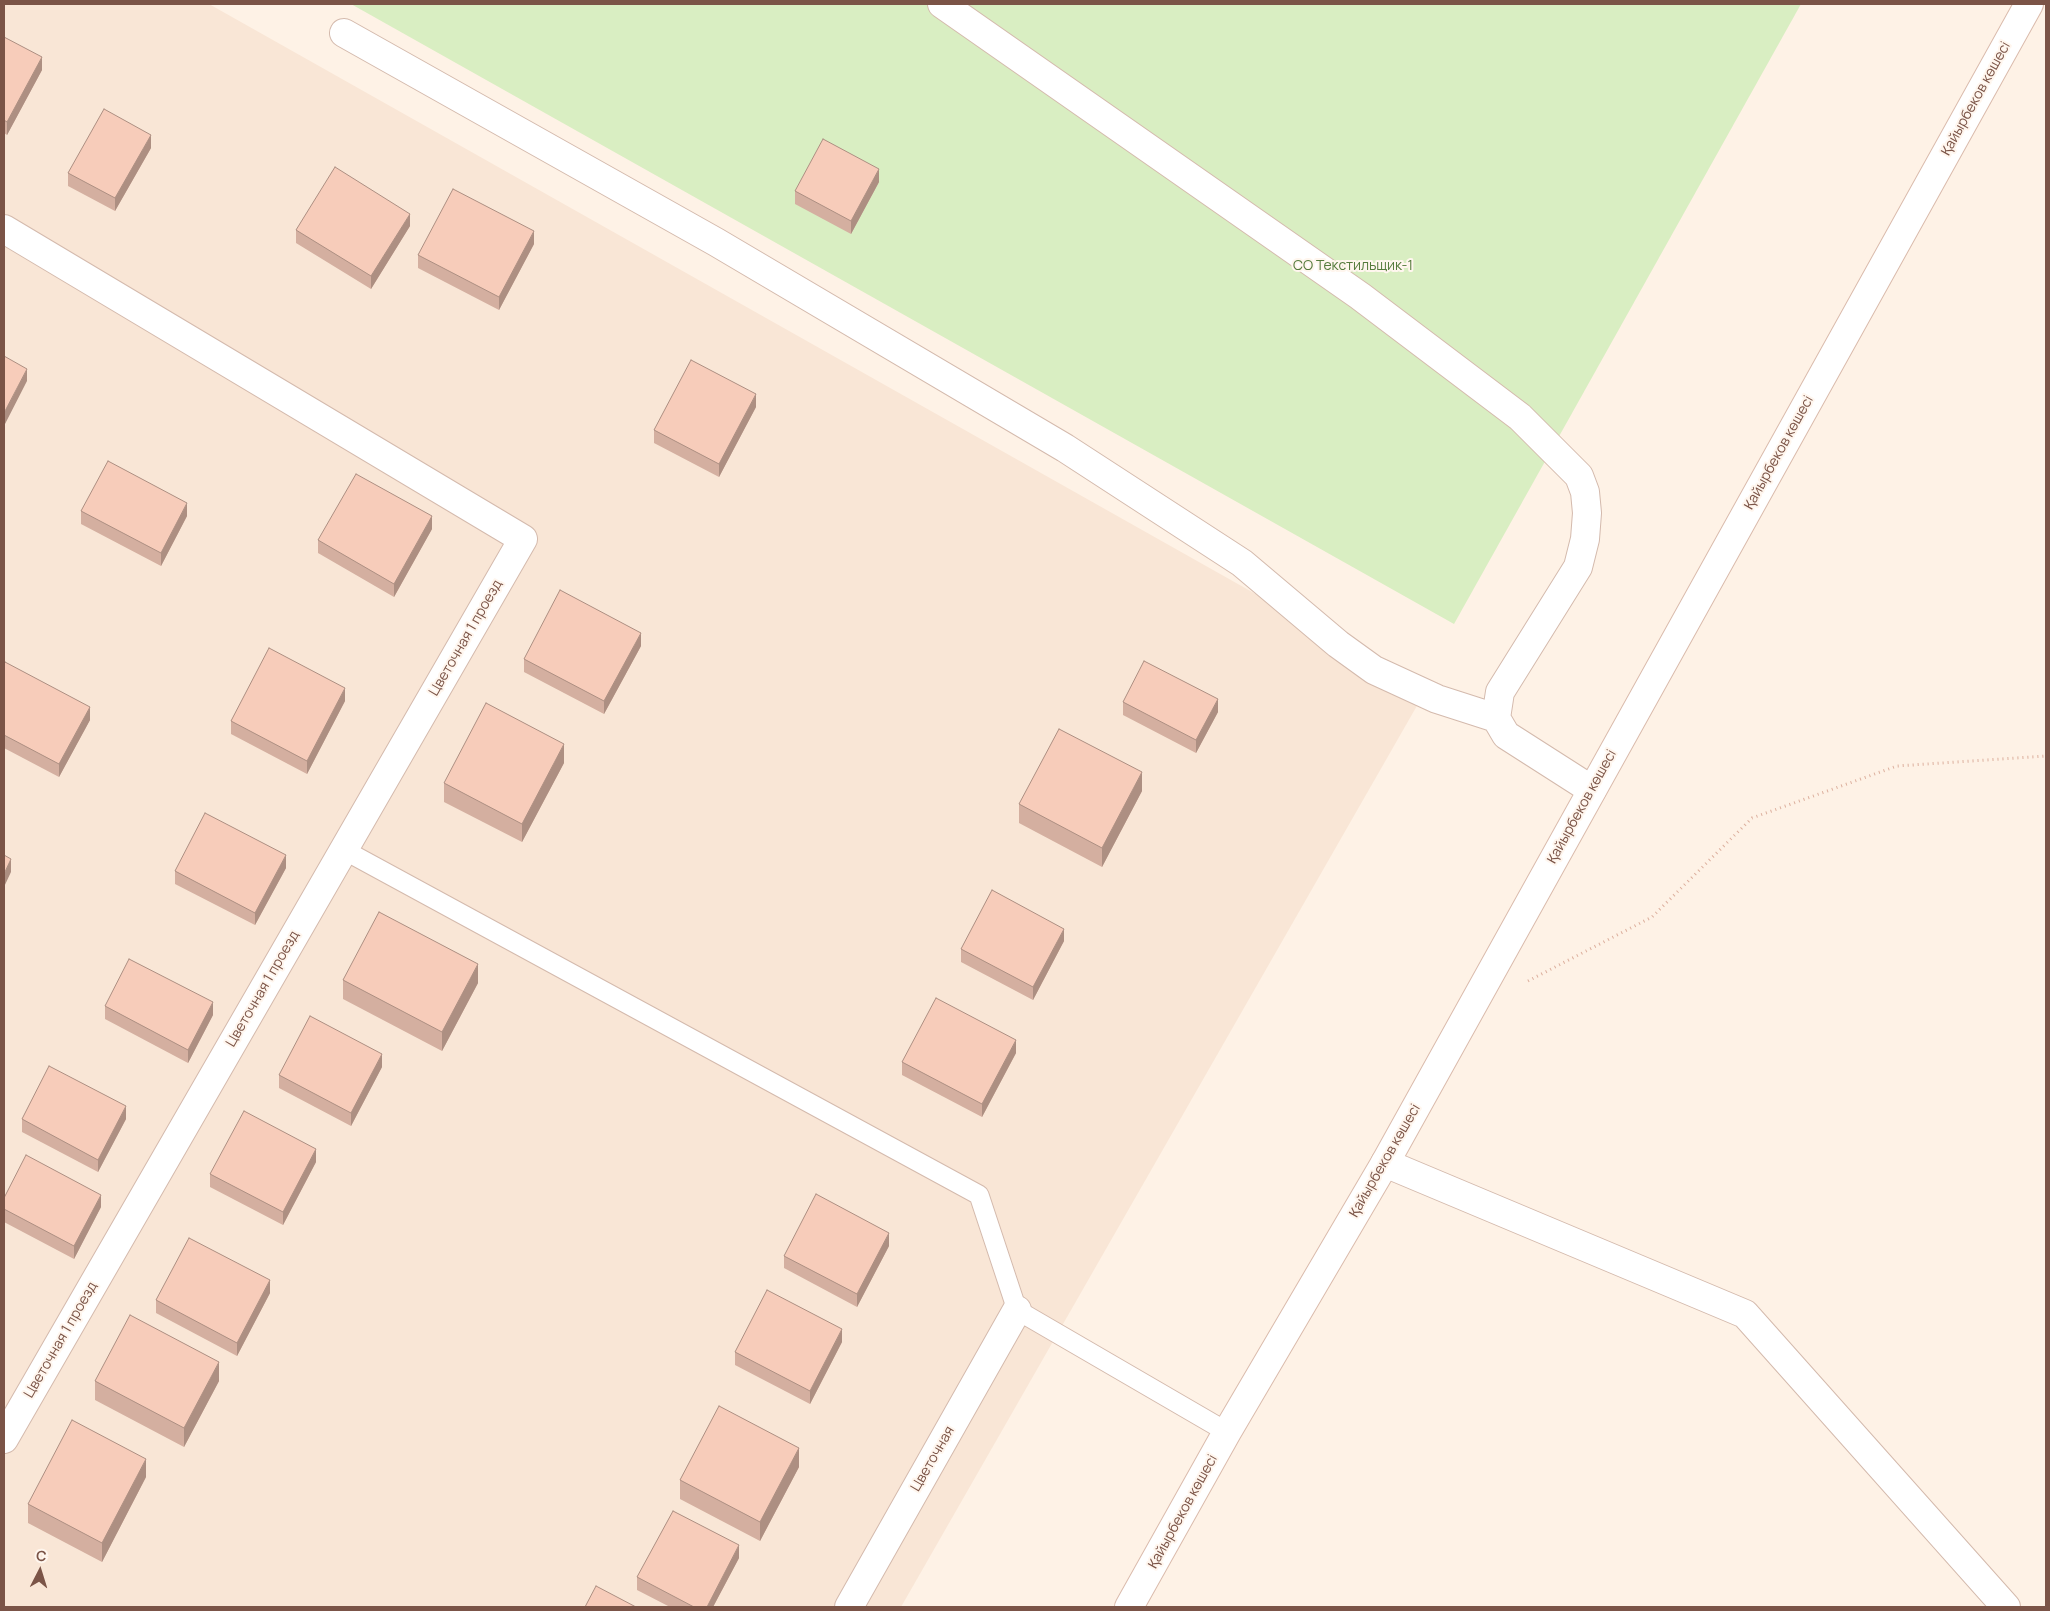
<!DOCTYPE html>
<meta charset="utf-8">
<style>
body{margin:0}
#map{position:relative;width:2050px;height:1611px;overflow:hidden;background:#fef2e6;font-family:Manrope,sans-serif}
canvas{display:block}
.frame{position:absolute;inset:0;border:5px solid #7b5447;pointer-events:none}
.north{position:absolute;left:15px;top:1546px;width:50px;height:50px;-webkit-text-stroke:4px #fff6ee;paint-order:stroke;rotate:5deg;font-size:14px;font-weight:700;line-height:20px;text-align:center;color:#7b5447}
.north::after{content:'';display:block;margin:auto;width:18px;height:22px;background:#7b5447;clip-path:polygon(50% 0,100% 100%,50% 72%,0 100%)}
</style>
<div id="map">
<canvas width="2050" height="1611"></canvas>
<div class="frame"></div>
<div class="north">С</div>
</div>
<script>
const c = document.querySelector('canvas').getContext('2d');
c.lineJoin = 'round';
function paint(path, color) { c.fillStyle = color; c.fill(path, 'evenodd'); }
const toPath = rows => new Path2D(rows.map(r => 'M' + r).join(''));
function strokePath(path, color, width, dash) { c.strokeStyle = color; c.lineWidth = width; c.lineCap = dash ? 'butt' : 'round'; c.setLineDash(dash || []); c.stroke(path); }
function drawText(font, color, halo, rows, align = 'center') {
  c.font = font + ' Manrope,sans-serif'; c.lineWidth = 4; c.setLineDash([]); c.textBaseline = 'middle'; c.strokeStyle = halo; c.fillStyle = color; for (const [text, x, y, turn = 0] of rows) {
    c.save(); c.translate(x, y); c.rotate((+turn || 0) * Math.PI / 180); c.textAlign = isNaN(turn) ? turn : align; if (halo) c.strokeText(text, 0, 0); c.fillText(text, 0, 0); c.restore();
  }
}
const residential = toPath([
 [4,4,209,4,1426,690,901,1607,4,1607]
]);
const green = toPath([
 [351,4,1801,4,1454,624]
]);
const path = toPath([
 [1528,981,1652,917,1752,818,1897,766,2046,756]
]);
const lane = toPath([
 [344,850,979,1195,1017,1310,1227,1432]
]);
const street = toPath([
 [942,4,1360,296,1520,417,1579,476,1585,492,1587,513,1585,539,1578,567,1500,692,1496,718,1506,735,1592,790],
 [344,33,716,242,1065,448,1242,563,1338,644,1374,670,1437,699,1496,718],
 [4,229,523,539,4,1439],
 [1385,1163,1745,1314,2006,1607],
 [849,1607,1017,1310]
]);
const secondary = toPath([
 [1129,1607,1227,1432,1385,1163,2029,4]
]);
const wall = toPath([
 [4,37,42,70,7,135,4,133],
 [151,148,115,211,68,186,68,173],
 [879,182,851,234,795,204,795,191],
 [410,226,371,289,296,243,296,230],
 [534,244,499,310,418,268,418,255],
 [756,407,719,477,654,443,654,430],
 [81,511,187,516,161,566,81,524],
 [432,529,394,597,318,553,318,540],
 [641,646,604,714,524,672,524,659],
 [4,665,90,720,59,777,4,748],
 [345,701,307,774,231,734,231,721],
 [1123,702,1218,712,1196,753,1123,715],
 [564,763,522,842,444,802,444,783],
 [1142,791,1102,867,1019,823,1019,804],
 [286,868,255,925,175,884,175,871],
 [1064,941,1033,1000,961,962,961,949],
 [343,980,478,983,442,1051,343,999],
 [105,1006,213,1015,188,1063,105,1019],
 [1016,1053,982,1117,902,1075,902,1062],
 [382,1067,351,1126,279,1088,279,1075],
 [22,1119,126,1119,98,1172,22,1132],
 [316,1162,283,1225,210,1187,210,1174],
 [4,1198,101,1207,74,1259,4,1222],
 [889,1246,857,1307,784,1268,784,1256],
 [270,1293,237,1356,156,1313,156,1300],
 [842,1342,810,1404,735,1365,735,1352],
 [95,1381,219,1381,184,1447,95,1400],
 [799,1467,760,1541,680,1499,680,1480],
 [146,1477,102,1562,28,1523,28,1504],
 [739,1558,713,1607,670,1607,637,1590,637,1577]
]);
const shadedWall = toPath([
 [42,57,42,70,7,135,7,122],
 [151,135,151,148,115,211,115,198],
 [879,169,879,182,851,234,851,221],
 [410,214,410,226,371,289,371,276],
 [534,231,534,244,499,310,499,297],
 [27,369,27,381,4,426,4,413],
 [756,394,756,407,719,477,719,464],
 [187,503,187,516,161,566,161,553],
 [432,516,432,529,394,597,394,584],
 [641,633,641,646,604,714,604,701],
 [345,688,345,701,307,774,307,761],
 [1218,699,1218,712,1196,753,1196,740],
 [90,707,90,720,59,777,59,764],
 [564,744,564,763,522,842,522,824],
 [1142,772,1142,791,1102,867,1102,848],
 [286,855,286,868,255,925,255,913],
 [11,859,11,872,4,887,4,874],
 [1064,929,1064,941,1033,1000,1033,987],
 [478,964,478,983,442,1051,442,1032],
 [213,1002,213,1015,188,1063,188,1050],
 [1016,1040,1016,1053,982,1117,982,1104],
 [382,1054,382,1067,351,1126,351,1113],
 [126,1106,126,1119,98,1172,98,1160],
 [316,1149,316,1162,283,1225,283,1212],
 [101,1195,101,1207,74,1259,74,1246],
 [889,1233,889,1246,857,1307,857,1294],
 [270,1280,270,1293,237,1356,237,1343],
 [842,1329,842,1342,810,1404,810,1391],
 [219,1362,219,1381,184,1447,184,1428],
 [799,1448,799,1467,760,1541,760,1522],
 [146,1459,146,1477,102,1562,102,1543],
 [739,1545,739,1558,713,1607,707,1607]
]);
const building = toPath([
 [4,37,42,57,7,122,4,120,4,37],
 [104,109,151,135,115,198,68,173,104,109],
 [823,139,879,169,851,221,795,191,823,139],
 [335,167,410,214,371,276,296,230,335,167],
 [453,189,534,231,499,297,418,255,453,189],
 [4,356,27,369,4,413,4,356],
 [691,360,756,394,719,464,654,430,691,360],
 [108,461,187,503,161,553,81,511,108,461],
 [356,474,432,516,394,584,318,540,356,474],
 [560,590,641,633,604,701,524,659,560,590],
 [269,648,345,688,307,761,231,721,269,648],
 [1144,661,1218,699,1196,740,1123,702,1144,661],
 [5,662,90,707,59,764,4,735,4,665,5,662],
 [486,703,564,744,522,824,444,783,486,703],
 [1059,729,1142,772,1102,848,1019,804,1059,729],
 [205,813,286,855,255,913,175,871,205,813],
 [4,855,11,859,4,874,4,855],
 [992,890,1064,929,1033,987,961,949,992,890],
 [379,912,478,964,442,1032,343,980,379,912],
 [129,959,213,1002,188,1050,105,1006,129,959],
 [936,998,1016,1040,982,1104,902,1062,936,998],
 [310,1016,382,1054,351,1113,279,1075,310,1016],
 [49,1066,126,1106,98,1160,22,1119,49,1066],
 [244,1111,316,1149,283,1212,210,1174,244,1111],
 [26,1155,101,1195,74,1246,4,1209,4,1198,26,1155],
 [816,1194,889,1233,857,1294,784,1256,816,1194],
 [189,1238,270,1280,237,1343,156,1300,189,1238],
 [767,1290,842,1329,810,1391,735,1352,767,1290],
 [130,1315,219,1362,184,1428,95,1381,130,1315],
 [719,1406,799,1448,760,1522,680,1480,719,1406],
 [72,1420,146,1459,102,1543,28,1504,72,1420],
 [673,1511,739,1545,707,1607,694,1607,637,1577,673,1511],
 [596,1586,636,1607,585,1607,596,1586]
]);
const streetNames = [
 ["Қайырбеков көшесі",1976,99,-61],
 ["Қайырбеков көшесі",1779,453,-61],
 ["Цветочная 1 проезд",466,638,-60],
 ["Қайырбеков көшесі",1582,807,-61],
 ["Цветочная 1 проезд",263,989,-60],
 ["Қайырбеков көшесі",1385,1161,-60],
 ["Цветочная 1 проезд",61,1340,-60],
 ["Цветочная",933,1459,-60],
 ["Қайырбеков көшесі",1183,1512,-61]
];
const parkNames = [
 ["СО Текстильщик-1",1353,266]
];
paint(residential, '#f9e6d6');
paint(green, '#d9eec2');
strokePath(lane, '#d4baad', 21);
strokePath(street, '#d4baad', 30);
strokePath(secondary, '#dabbac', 30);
strokePath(path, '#dcaf9d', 3, [1, 4]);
strokePath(lane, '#fff', 19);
strokePath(street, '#fff', 28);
strokePath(secondary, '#fff', 28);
paint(wall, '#d4afa0');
paint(shadedWall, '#ad8f82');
paint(building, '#f7ccba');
strokePath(building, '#ad8f82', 1);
drawText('14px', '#7b5447', '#fff6ee', streetNames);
drawText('14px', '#557b3c', '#fff6ee', parkNames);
</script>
